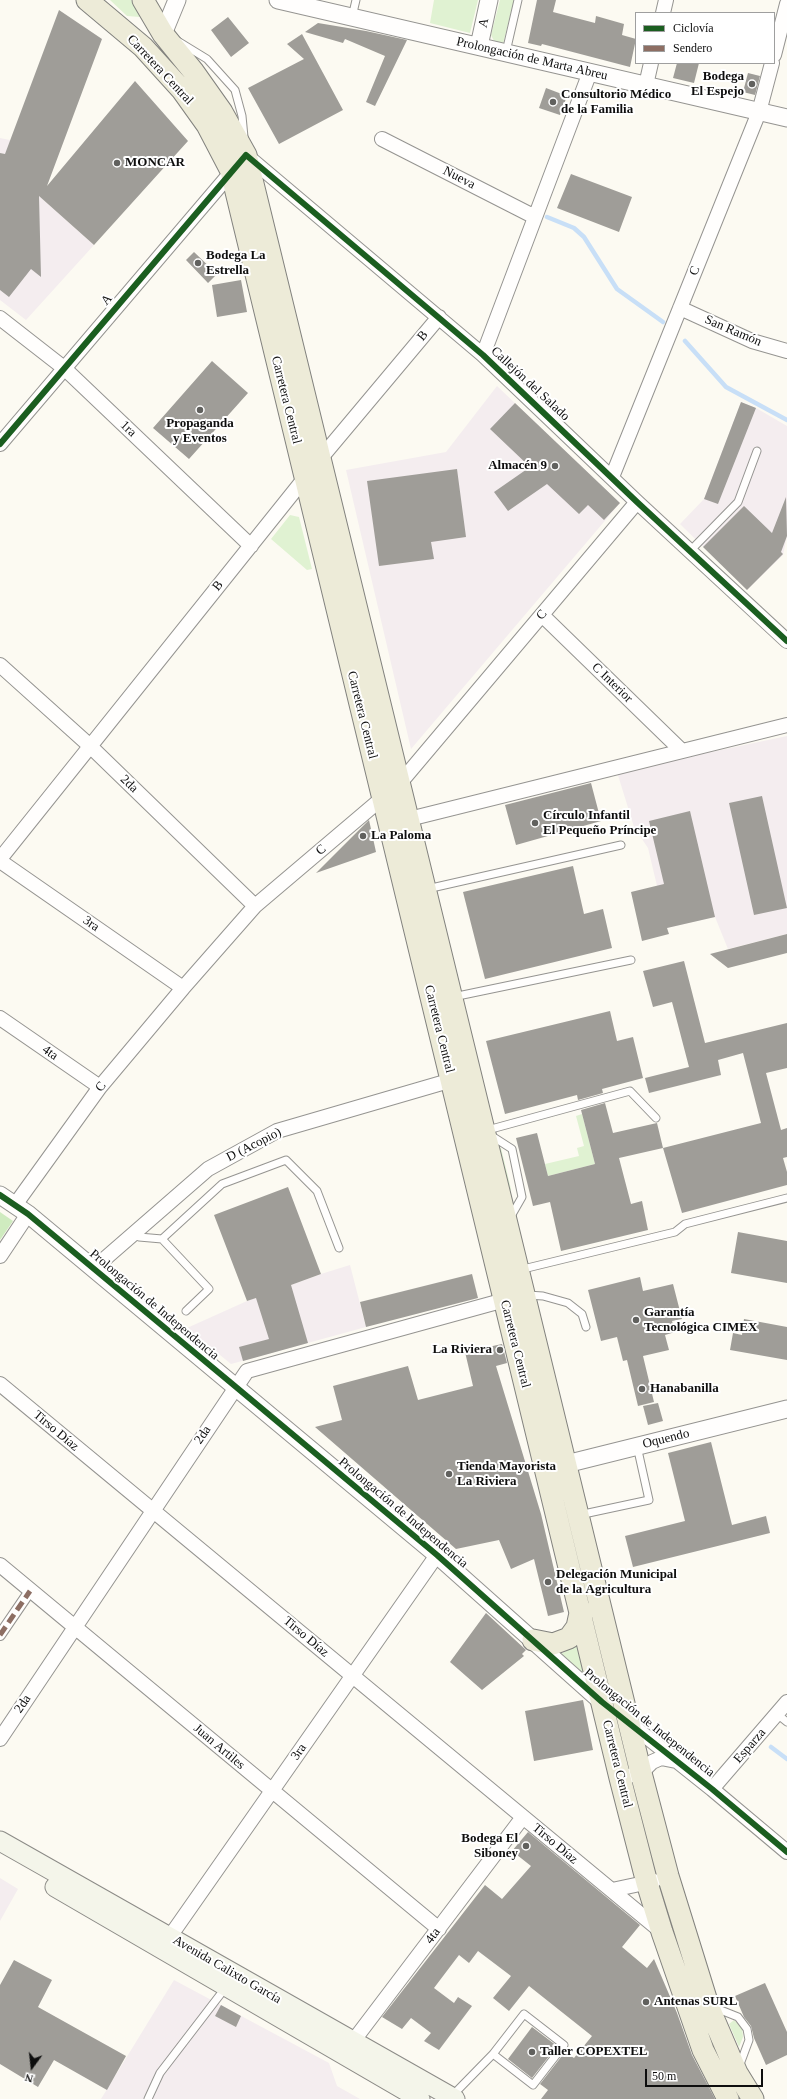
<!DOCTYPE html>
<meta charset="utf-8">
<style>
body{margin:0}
#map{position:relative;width:787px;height:2099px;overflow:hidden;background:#fcfaf2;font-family:"Times New Roman",serif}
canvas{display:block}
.legend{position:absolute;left:635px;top:12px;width:140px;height:52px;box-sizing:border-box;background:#fff;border:1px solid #9f9f9f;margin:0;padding:5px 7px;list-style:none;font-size:12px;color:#0e0e0e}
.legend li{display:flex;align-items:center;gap:8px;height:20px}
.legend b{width:20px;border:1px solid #9f9f9f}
.north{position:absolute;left:12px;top:2047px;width:40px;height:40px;-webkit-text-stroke:3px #fff;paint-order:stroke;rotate:195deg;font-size:11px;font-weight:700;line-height:16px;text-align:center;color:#0e0e0e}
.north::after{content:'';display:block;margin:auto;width:14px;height:18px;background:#0e0e0e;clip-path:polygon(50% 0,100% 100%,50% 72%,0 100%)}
.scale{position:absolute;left:645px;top:2069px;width:118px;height:18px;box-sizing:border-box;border:2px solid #0e0e0e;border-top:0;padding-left:5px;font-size:12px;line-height:14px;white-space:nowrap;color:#0e0e0e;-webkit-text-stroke:3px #fff;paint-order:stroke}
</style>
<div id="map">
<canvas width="787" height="2099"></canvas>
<ul class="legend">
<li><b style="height:5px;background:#1b5e20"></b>Ciclovía</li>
<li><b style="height:5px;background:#8d6e63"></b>Sendero</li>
</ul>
<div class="north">N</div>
<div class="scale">50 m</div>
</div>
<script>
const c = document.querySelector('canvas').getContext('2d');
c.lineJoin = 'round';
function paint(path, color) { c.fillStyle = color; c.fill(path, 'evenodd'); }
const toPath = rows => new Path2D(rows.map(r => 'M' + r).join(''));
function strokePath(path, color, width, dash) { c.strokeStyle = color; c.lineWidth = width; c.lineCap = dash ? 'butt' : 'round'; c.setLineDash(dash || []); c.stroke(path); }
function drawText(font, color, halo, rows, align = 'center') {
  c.font = font + ' "Times New Roman",serif'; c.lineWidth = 4; c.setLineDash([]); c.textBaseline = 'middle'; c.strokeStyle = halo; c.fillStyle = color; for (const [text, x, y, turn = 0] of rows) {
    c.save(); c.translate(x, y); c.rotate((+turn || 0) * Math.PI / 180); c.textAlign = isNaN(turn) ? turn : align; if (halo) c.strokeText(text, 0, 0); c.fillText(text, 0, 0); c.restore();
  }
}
const industrial = toPath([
 [0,138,10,140,39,196,94,245,26,320,0,300],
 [497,386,620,503,411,749,346,470,446,452],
 [741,402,756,408,787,426,787,536,783,555,747,590,680,524,704,499],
 [787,736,787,934,728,949,715,917,667,928,648,848,634,827,617,772],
 [350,1265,366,1327,231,1364,187,1328,247,1301,321,1274],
 [0,1878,18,1889,0,1921],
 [174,1980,329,2063,337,2086,360,2099,101,2099]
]);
const green = toPath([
 [110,0,131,0,140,17,127,16],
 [434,0,478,0,470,33,430,23],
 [500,0,514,0,503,44,495,43,491,35],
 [290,515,299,517,312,569,307,570,271,539],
 [582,1114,595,1164,548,1176,545,1164,579,1156,577,1148,584,1146,576,1116],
 [495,1148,501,1148,511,1189,508,1195],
 [578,1642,585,1676,559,1655,569,1649],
 [734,2020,742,2027,743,2037,739,2047,729,2024]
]);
const forest = toPath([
 [0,1212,13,1221,0,1240]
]);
const stream = toPath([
 [547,217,574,228,584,237,617,289,663,322],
 [685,341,726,387,787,420],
 [771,1747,787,1759]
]);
const building = toPath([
 [537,0,556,0,553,12,595,23,596,16,624,24,622,35,636,39,630,67,542,44,541,46,528,43],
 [59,10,102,39,47,186,135,81,188,141,94,245,39,196,41,277,31,269,9,297,0,290,0,153,5,154],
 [228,17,249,43,231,57,211,30],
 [318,23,366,31,407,40,375,106,366,102,385,56,345,39,343,43,305,32],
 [302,34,343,110,279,144,248,88,304,59,287,44],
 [677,63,699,63,694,83,673,78],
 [748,73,760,76,755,95,743,92],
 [546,88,567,96,560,115,539,108],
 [571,174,632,197,619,232,557,208],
 [194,252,217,274,208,283,186,260],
 [241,280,247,312,217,317,212,285],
 [212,361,248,393,189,459,153,428],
 [741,402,756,408,718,504,704,499],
 [515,403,620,503,604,520,588,505,579,514,547,484,508,511,494,492,530,467,490,429],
 [457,469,466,537,431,542,434,559,379,566,367,481],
 [786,497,787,536,781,552,783,554,747,590,703,547,744,506,772,533],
 [591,783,601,821,516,845,505,805],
 [762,796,787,908,754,915,729,803],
 [690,811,715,917,667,928,669,934,642,941,631,892,664,884,649,821],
 [369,820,376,852,316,873],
 [573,866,584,914,603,909,612,948,485,979,463,892],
 [787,934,787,953,728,968,710,954],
 [684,961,705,1043,787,1023,787,1068,766,1073,781,1130,787,1128,787,1157,783,1158,787,1172,787,1185,682,1213,663,1148,761,1123,743,1053,718,1060,721,1075,649,1093,645,1078,689,1067,672,1002,653,1007,643,971],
 [610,1011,617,1041,633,1037,643,1078,602,1089,603,1093,578,1100,577,1095,505,1114,486,1041],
 [605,1103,613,1133,657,1123,663,1148,619,1158,631,1204,642,1201,648,1230,561,1251,550,1202,533,1206,516,1138,537,1133,548,1176,595,1164,581,1110],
 [288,1187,321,1274,291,1285,308,1343,243,1361,239,1347,269,1339,256,1298,247,1301,214,1215],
 [738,1232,787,1241,787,1283,731,1273],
 [472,1274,478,1298,366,1327,360,1302],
 [640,1277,643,1291,673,1284,682,1319,672,1321,675,1332,665,1335,669,1350,643,1356,654,1402,638,1406,627,1360,623,1361,617,1337,601,1341,588,1290],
 [744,1319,787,1327,787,1360,730,1350,733,1333,742,1335],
 [502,1344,507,1363,496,1366,541,1514,564,1612,548,1616,534,1559,511,1569,499,1540,456,1549,315,1427,342,1420,333,1386,408,1366,418,1400,473,1386,465,1352],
 [658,1403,663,1421,648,1425,643,1406],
 [711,1442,732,1525,766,1516,770,1533,633,1567,625,1536,685,1521,668,1453],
 [486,1613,526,1650,522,1654,524,1656,482,1690,450,1662],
 [583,1700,593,1750,534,1761,525,1711],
 [528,1832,640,1925,622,1947,647,1968,654,1959,677,2013,692,2055,715,2099,541,2099,548,2090,540,2084,565,2052,574,2058,592,2036,529,1986,509,2011,493,1998,511,1976,478,1951,469,1963,459,1955,434,1988,454,2003,458,1997,472,2006,439,2050,424,2041,431,2033,411,2018,402,2029,382,2017,485,1885,502,1899,531,1866,512,1851],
 [14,1960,52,1980,38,2007,126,2056,107,2090,54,2060,38,2087,0,2064,0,1985],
 [765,1983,787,2032,787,2055,766,2065,754,2038,751,2026,744,2017,735,1996],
 [221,2005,241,2016,236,2027,215,2016],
 [532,2027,557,2046,532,2078,508,2059]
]);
const service = toPath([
 [352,17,356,0],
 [176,40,207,59,235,90,242,116,244,137],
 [506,52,518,0],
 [690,551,738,502,757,451],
 [427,889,621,845],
 [453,997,631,960],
 [510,1218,522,1197,512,1149,484,1131,630,1091,656,1118],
 [136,1232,139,1237,162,1239],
 [519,1270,675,1232,685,1224,787,1198],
 [527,1295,543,1296,568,1303,582,1314,586,1327],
 [186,1311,209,1289,162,1239,222,1184,286,1160,317,1191,339,1248],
 [579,1515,649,1500,637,1446],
 [777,1714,787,1722],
 [713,2007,738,2017,747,2029,749,2040,739,2067],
 [451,2097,493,2054,524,2014,564,2045,533,2085,493,2054],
 [148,2099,160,2073,226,1987]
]);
const pedestrian = toPath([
 [0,1635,30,1591]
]);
const minor = toPath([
 [663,13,666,0],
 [774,55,787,4],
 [646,85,651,63],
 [382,139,535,217],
 [680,308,752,341,787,351],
 [0,318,64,368,251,546],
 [483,355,590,72],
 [0,444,246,155,483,355,637,502,787,641],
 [612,477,759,112,772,63],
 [542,615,682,751],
 [0,665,89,745,255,906],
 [401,821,787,725],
 [0,859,320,459,439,317],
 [0,861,183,988],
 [0,1018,100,1087],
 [15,1205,100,1087,183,988,255,906,400,783,637,502],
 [0,1256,28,1214],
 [93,1269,208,1169,277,1131,459,1078],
 [0,1384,662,1932],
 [0,1565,439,1929],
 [628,1722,712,1789,787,1852],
 [0,1739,247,1371,512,1298],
 [620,1778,641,1773,652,1762,661,1758,676,1761],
 [712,1789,787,1702],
 [612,1890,654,1881],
 [164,1945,437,1555],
 [348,2048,523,1817]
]);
const tertiary = toPath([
 [278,0,787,118],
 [163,34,177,0],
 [479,46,489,0],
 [0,1195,28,1214,437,1555,602,1702],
 [554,1467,787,1409]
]);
const secondary = toPath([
 [0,1841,455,2099],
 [55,1887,420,2099]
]);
const primary = toPath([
 [87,0,143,47,182,90,207,125,231,171,620,1778,647,1883,662,1932,703,2050,728,2099],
 [143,0,163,34,193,71,222,112,246,155,641,1773,668,1876,709,2008,737,2073,753,2099],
 [533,1640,553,1644,569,1638,577,1627,580,1613,583,1612]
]);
const quiet = toPath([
 [0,1635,30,1591]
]);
const cycleway = toPath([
 [0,444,246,155,483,355,637,502,787,641],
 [0,1195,28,1214,236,1387,437,1555,602,1702,712,1789,787,1852]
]);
const markers = [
 [752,84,4,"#61615e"],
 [553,102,4,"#61615e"],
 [117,163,4,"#61615e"],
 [198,263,4,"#61615e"],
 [200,410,4,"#61615e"],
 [555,466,4,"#61615e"],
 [535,823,4,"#61615e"],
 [363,836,4,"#61615e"],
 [636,1320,4,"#61615e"],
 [500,1350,4,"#61615e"],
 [642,1389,4,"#61615e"],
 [449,1474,4,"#61615e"],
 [548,1582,4,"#61615e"],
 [526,1846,4,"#61615e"],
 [646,2002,4,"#61615e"],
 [532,2052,4,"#61615e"]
];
const streetNames = [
 ["A",484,23,-77],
 ["Prolongación de Marta Abreu",532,59,13],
 ["Carretera Central",160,70,47],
 ["Nueva",459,178,27],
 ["C",695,271,-68],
 ["A",107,300,-50],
 ["San Ramón",733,331,23],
 ["B",423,336,-50],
 ["Callejón del Salado",530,384,43],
 ["Carretera Central",286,400,76],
 ["1ra",128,429,44],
 ["B",218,586,-51],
 ["C",542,615,-50],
 ["C Interior",612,683,44],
 ["Carretera Central",362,715,76],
 ["2da",129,784,44],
 ["C",321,850,-40],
 ["3ra",91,924,35],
 ["Carretera Central",439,1029,76],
 ["4ta",50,1053,35],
 ["C",101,1087,-52],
 ["D (Acopio)",254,1145,-27],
 ["Prolongación de Independencia",154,1305,40],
 ["Carretera Central",515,1344,76],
 ["Tirso Díaz",56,1431,40],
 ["2da",203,1435,-56],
 ["Oquendo",666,1439,-14],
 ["Prolongación de Independencia",403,1513,40],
 ["Tirso Díaz",306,1637,40],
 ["2da",23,1704,-56],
 ["Prolongación de Independencia",649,1723,39],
 ["Esparza",750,1746,-49],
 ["Juan Artiles",219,1747,40],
 ["3ra",299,1752,-55],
 ["Carretera Central",617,1764,76],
 ["Tirso Díaz",555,1844,40],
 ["4ta",433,1936,-53],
 ["Avenida Calixto García",227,1970,30]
];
const poiNames = [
 ["Bodega",744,77,"right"],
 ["El Espejo",744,92,"right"],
 ["Consultorio Médico",561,95],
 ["de la Familia",561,110],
 ["MONCAR",125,163],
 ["Bodega La",206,256],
 ["Estrella",206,271],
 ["Propaganda",200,424,"center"],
 ["y Eventos",200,439,"center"],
 ["Almacén 9",547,466,"right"],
 ["Círculo Infantil",543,816],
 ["El Pequeño Príncipe",543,831],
 ["La Paloma",371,836],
 ["Garantía",644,1313],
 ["Tecnológica CIMEX",644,1328],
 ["La Riviera",492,1350,"right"],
 ["Hanabanilla",650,1389],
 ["Tienda Mayorista",457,1467],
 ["La Riviera",457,1482],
 ["Delegación Municipal",556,1575],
 ["de la Agricultura",556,1590],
 ["Bodega El",518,1839,"right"],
 ["Siboney",518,1854,"right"],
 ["Antenas SURL",654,2002],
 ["Taller COPEXTEL",540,2052]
];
paint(industrial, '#f4edef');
paint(green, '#e0f2d2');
paint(forest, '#cfebbf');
strokePath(stream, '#c8dff7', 4.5);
paint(building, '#9f9d98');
strokePath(service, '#959491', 9);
strokePath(pedestrian, '#959491', 12);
strokePath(minor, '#959491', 16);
strokePath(tertiary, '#959491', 19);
strokePath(secondary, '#8c8b87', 21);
strokePath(primary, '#82827e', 23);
strokePath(service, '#fffefd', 7);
strokePath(pedestrian, '#fffefd', 10);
strokePath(minor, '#fffefd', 14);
strokePath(tertiary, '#fffefd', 17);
strokePath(secondary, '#f4f5ea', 19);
strokePath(primary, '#edebd8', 21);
strokePath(quiet, '#8d6e63', 5, [10, 5]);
strokePath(cycleway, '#1b5e20', 6);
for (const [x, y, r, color] of markers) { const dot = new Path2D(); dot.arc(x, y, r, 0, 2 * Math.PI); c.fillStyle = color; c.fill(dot); strokePath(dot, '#fff', 1.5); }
drawText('13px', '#0e0e0e', '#fff', streetNames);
drawText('bold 13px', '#0e0e0e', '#fff', poiNames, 'left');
</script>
